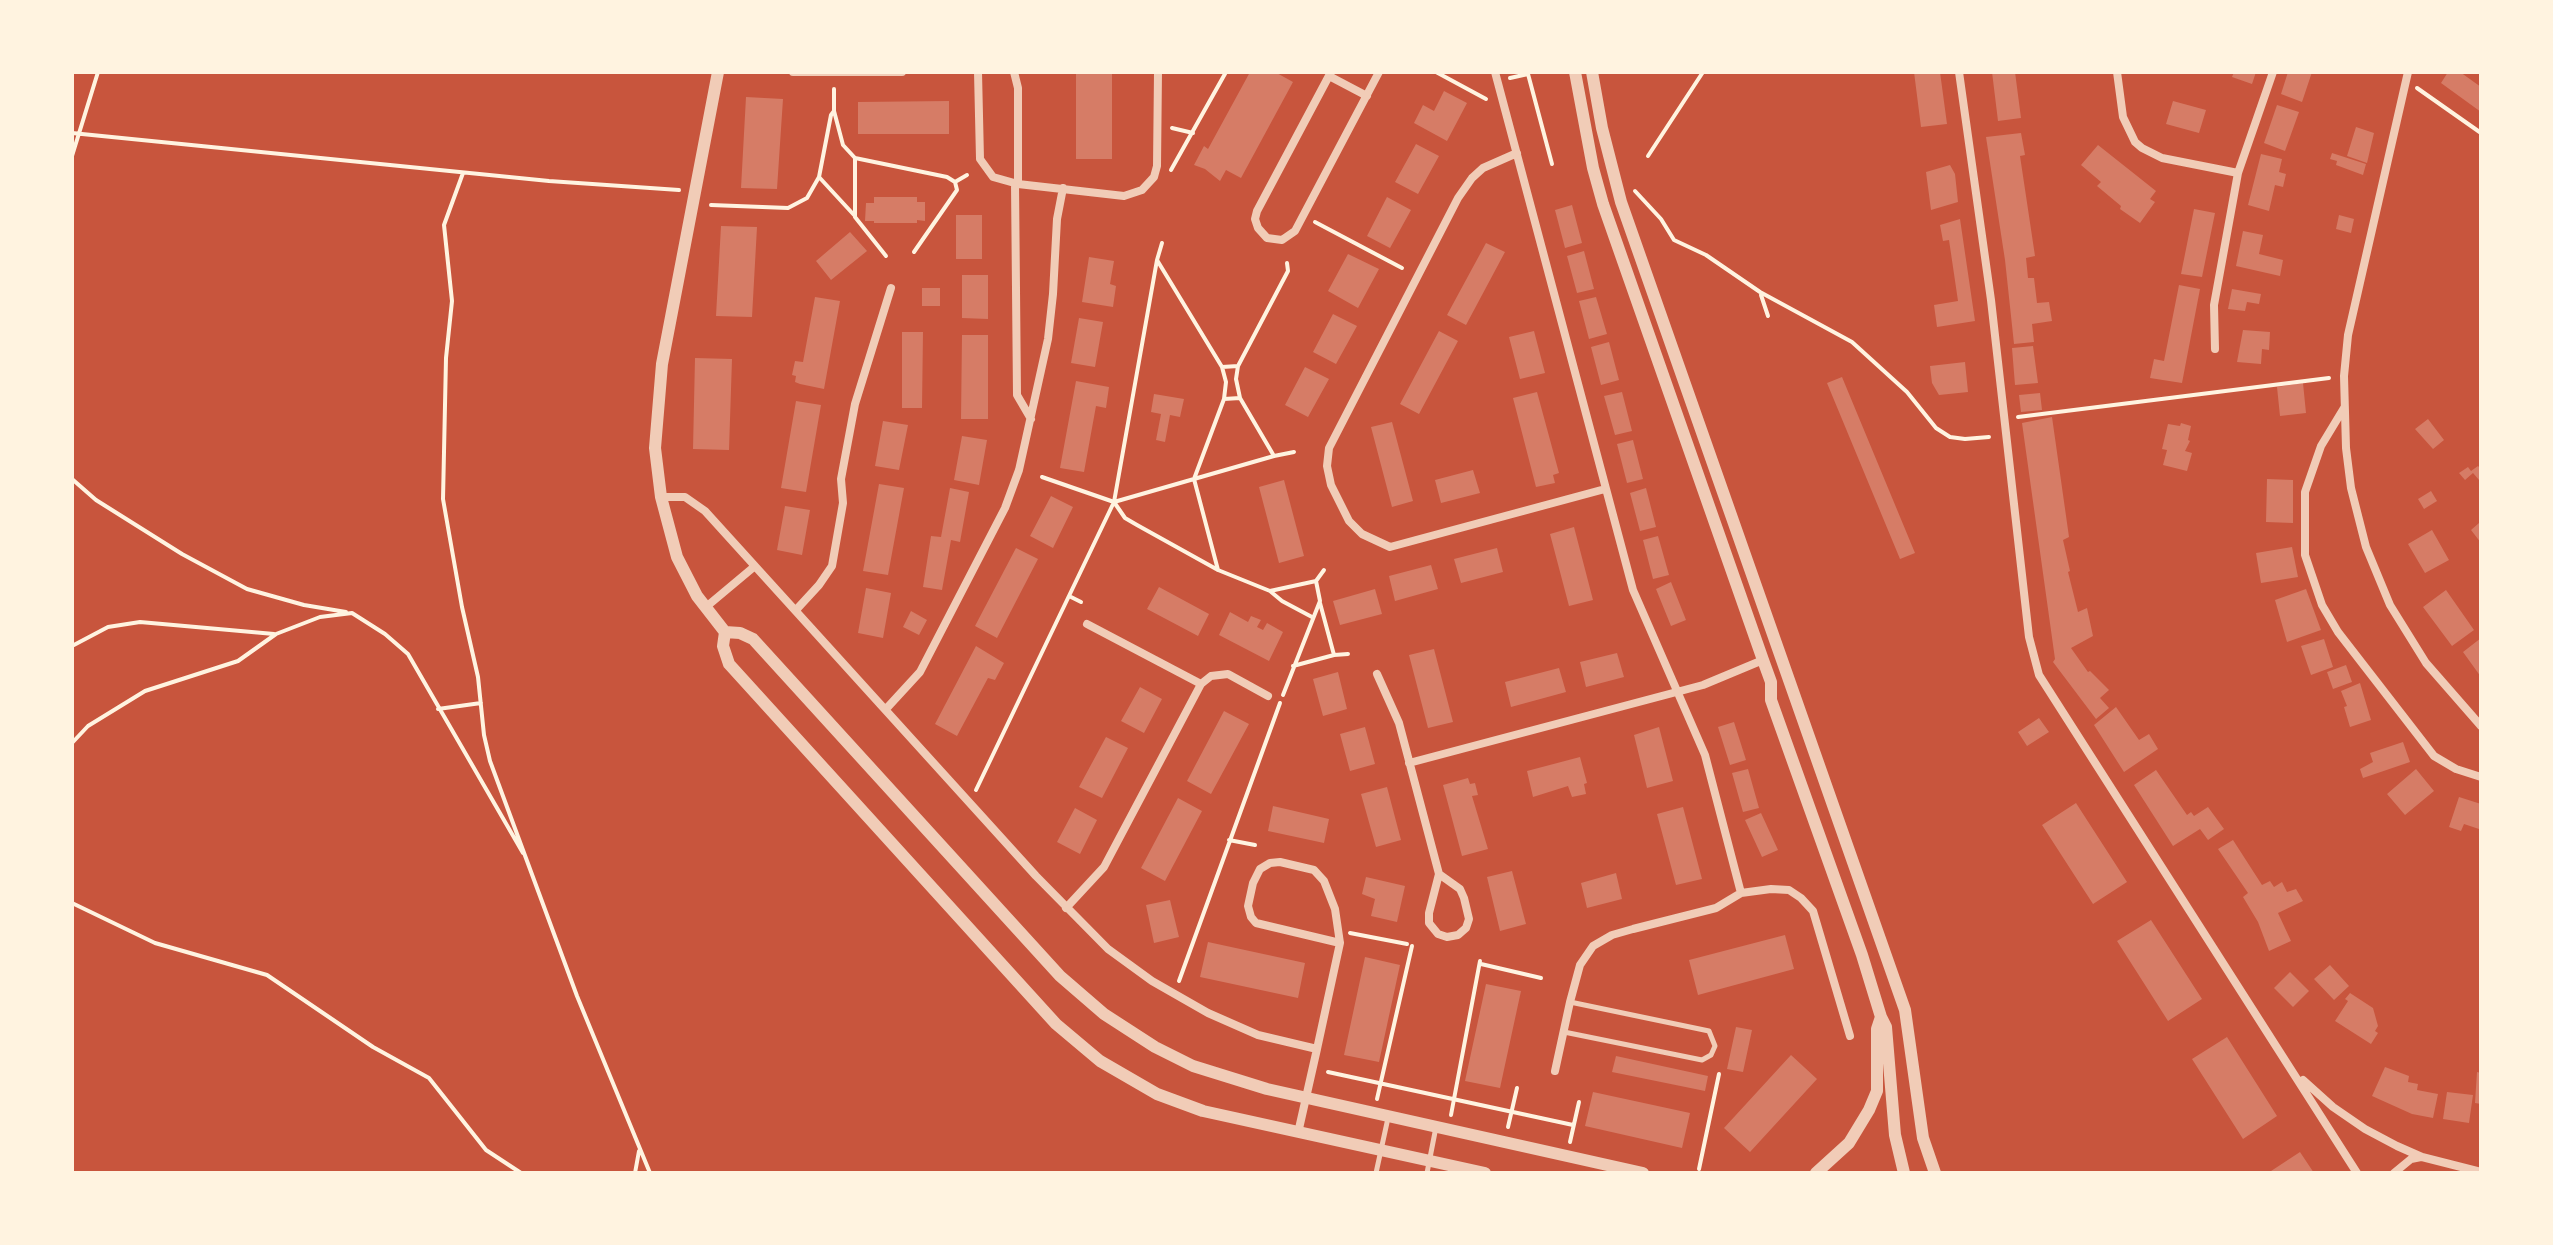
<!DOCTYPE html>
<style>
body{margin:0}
#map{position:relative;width:2553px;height:1245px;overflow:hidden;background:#c8553d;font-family:"DejaVu Sans",sans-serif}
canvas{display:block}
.frame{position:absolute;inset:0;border:74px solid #fff3e0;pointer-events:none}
</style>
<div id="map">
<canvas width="2553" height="1245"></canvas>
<div class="frame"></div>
</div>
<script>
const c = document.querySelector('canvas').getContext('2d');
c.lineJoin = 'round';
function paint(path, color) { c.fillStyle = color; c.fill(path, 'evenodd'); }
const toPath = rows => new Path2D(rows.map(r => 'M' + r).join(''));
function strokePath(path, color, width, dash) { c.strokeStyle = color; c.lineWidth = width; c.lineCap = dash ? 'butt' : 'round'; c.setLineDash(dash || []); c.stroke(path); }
const building = toPath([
 [1076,72,1112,72,1112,159,1076,159],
 [1250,72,1275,72,1293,82,1241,178,1226,170,1220,181,1205,169,1194,165,1204,146,1208,149],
 [1914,72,1940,72,1947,124,1921,127],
 [1992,72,2015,72,2021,118,1998,121],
 [2234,72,2256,72,2252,84,2232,77],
 [2288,72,2312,72,2302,102,2281,94],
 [2448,72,2460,72,2481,87,2481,112,2441,83],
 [1444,91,1467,103,1447,141,1414,123,1423,105,1434,111],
 [746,97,783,99,777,189,741,188],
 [949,101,949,134,858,134,858,102],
 [2173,101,2206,110,2199,133,2166,124],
 [2277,105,2299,112,2285,151,2264,143],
 [2356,127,2374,133,2367,163,2347,156],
 [2021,133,2025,155,2020,156,2035,256,2026,258,2028,278,2034,278,2037,303,2049,302,2052,321,2032,324,2034,342,2014,344,2005,260,1986,137],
 [1416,144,1439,156,1418,194,1395,182],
 [2098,145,2156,191,2150,199,2155,202,2140,223,2120,209,2121,206,2097,186,2101,182,2081,165],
 [2332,153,2366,164,2363,175,2336,165,2337,161,2330,159],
 [2261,154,2282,159,2279,172,2286,174,2283,187,2275,185,2269,211,2248,205],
 [1950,165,1955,174,1958,202,1931,210,1926,172],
 [874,197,917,197,917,202,925,202,925,221,917,220,917,223,874,223,874,221,865,221,866,203,874,203],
 [1387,197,1411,210,1390,248,1367,236],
 [1572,205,1582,243,1565,248,1555,210],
 [2194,209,2215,213,2202,277,2181,274],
 [956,215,982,215,982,259,956,259],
 [2339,215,2354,219,2351,233,2336,229],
 [1960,219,1975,321,1937,327,1934,305,1958,301,1949,240,1943,241,1940,225],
 [721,226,757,227,752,317,716,316],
 [2243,231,2263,235,2259,254,2283,260,2280,276,2236,266],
 [850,232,867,251,831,280,816,261],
 [1486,243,1505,252,1466,325,1447,315],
 [1584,251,1594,289,1577,293,1567,256],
 [1348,254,1379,269,1358,308,1328,291],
 [1089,257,1114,261,1110,284,1116,286,1113,307,1082,302],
 [962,275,988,275,988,319,962,318],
 [2179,285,2200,289,2182,383,2150,378,2154,359,2164,361],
 [922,288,940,288,940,306,922,306],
 [2232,289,2261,294,2259,304,2247,302,2245,311,2228,309],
 [815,297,840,301,824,389,800,384,795,382,796,376,792,375,795,361,803,362],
 [1596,297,1607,334,1589,339,1579,301],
 [1333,314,1357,326,1336,364,1313,352],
 [1079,318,1103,322,1095,367,1071,363],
 [2243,330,2270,332,2269,350,2262,349,2261,364,2237,362],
 [1439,331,1458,341,1419,414,1400,404],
 [1534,331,1545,373,1520,379,1509,337],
 [902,332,923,332,922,408,902,408],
 [962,335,988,335,988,419,961,419],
 [1609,342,1619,380,1601,385,1591,347],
 [2033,346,2038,383,2015,385,2012,348],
 [695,358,732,359,729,450,693,449],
 [1965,362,1968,392,1939,395,1932,383,1930,366],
 [1305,367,1329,379,1308,417,1285,405],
 [1842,377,1915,553,1900,559,1827,383],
 [1076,381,1109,387,1106,408,1096,406,1084,472,1060,468],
 [2303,383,2306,413,2280,416,2277,387],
 [1537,392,1559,473,1553,475,1555,483,1536,487,1513,398],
 [1622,392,1632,431,1615,435,1604,396],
 [2040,393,2042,410,2021,412,2019,395],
 [1154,394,1184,399,1180,417,1170,415,1165,442,1156,440,1161,414,1151,412],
 [796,401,821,405,806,492,781,488],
 [2052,417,2069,537,2063,540,2070,571,2068,572,2078,612,2087,608,2093,636,2071,648,2088,672,2090,671,2109,690,2100,698,2109,708,2096,719,2053,662,2055,659,2022,423],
 [2428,419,2444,440,2433,449,2415,429],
 [883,421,908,425,899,470,875,466],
 [1392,422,1413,501,1392,507,1371,427],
 [2181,423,2191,426,2188,440,2190,441,2185,451,2192,453,2187,471,2163,465,2167,450,2162,449,2168,424,2180,426],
 [962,436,987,440,979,485,954,480],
 [1633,440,1643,479,1627,483,1617,444],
 [2478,466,2481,469,2479,480,2473,473,2465,480,2459,473,2468,467,2471,471],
 [1473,470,1480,493,1441,503,1435,480],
 [2267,479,2293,480,2293,523,2266,522],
 [1284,480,1304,556,1279,563,1259,487],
 [879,484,904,488,888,575,863,571],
 [950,488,969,492,960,542,951,540,942,590,923,587,931,536,941,537],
 [1646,488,1656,527,1640,531,1630,493],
 [2431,491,2437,501,2424,509,2418,499],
 [1051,496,1073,507,1053,548,1030,536],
 [785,506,810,510,802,555,777,550],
 [2479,523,2481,526,2481,543,2471,530],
 [1574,527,1593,600,1569,606,1550,534],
 [2432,530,2449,560,2425,573,2408,544],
 [1658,536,1669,575,1653,579,1643,540],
 [2292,547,2298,577,2261,583,2256,553],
 [1016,548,1038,559,997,638,975,626],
 [1497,548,1503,572,1461,583,1454,559],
 [1431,565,1438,589,1395,601,1389,576],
 [1671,582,1686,620,1671,626,1656,589],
 [1159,587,1209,614,1198,636,1147,609],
 [866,588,891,593,883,638,858,633],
 [1375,589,1382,614,1340,625,1333,601],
 [2306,589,2321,630,2287,642,2275,600],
 [2446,590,2474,630,2452,646,2423,607],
 [911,611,927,620,919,635,903,627],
 [1230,612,1248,622,1251,616,1261,620,1257,627,1263,630,1267,623,1283,632,1269,661,1219,635],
 [2481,638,2481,677,2463,652],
 [2324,639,2333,667,2311,675,2301,646],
 [976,646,1004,663,995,680,988,678,957,736,935,724],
 [1434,649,1453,722,1428,728,1409,655],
 [1617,653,1624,677,1586,687,1580,662],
 [2346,665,2352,682,2333,689,2327,672],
 [1559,668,1566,692,1511,707,1505,682],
 [1338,672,1347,709,1323,716,1313,679],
 [2360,683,2371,720,2350,727,2344,707,2347,706,2341,691],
 [1140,687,1162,699,1144,733,1121,721],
 [2116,707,2139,740,2149,734,2158,749,2124,772,2094,725],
 [1224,711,1249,724,1211,794,1187,781],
 [2039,718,2049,732,2027,746,2018,732],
 [1734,722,1746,760,1730,765,1718,727],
 [1365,727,1375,764,1350,771,1340,734],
 [1659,727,1673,781,1647,788,1634,735],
 [1106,737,1128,748,1102,798,1079,787],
 [2403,742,2410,762,2363,778,2360,769,2373,762,2370,753],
 [1580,757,1587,783,1584,784,1586,794,1572,797,1568,786,1533,797,1527,771],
 [1748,769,1759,808,1743,812,1732,773],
 [2416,769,2434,791,2405,815,2387,794],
 [2156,770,2187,815,2191,812,2194,816,2208,807,2224,829,2208,840,2200,829,2173,846,2134,785],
 [1468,778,1470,784,1475,783,1478,795,1472,796,1488,849,1462,856,1443,785],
 [1387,787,1401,840,1376,847,1361,794],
 [2459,797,2481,804,2479,829,2464,824,2461,831,2449,827],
 [1178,798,1202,811,1165,881,1141,868],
 [2076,803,2127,882,2093,904,2042,825],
 [1273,806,1329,819,1324,843,1268,831],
 [1683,807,1702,879,1676,885,1657,814],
 [1075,808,1097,820,1080,854,1057,842],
 [1761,813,1778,850,1762,857,1745,820],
 [2233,840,2262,885,2270,881,2274,887,2282,882,2287,892,2296,889,2303,901,2278,913,2291,941,2269,951,2258,922,2243,897,2248,893,2218,849],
 [1512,871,1526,924,1500,931,1487,877],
 [1616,873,1622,899,1587,908,1581,883],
 [1366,877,1405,886,1397,922,1371,916,1375,899,1362,894],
 [1170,900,1179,937,1154,943,1146,905],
 [2151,920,2202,999,2168,1021,2117,941],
 [1785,935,1794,969,1698,995,1689,960],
 [1208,942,1305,963,1298,998,1200,977],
 [1365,957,1400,965,1379,1062,1344,1055],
 [2330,965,2349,986,2334,1000,2314,979],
 [2290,972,2309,991,2293,1007,2274,988],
 [1486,984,1521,991,1500,1088,1465,1081],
 [2350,993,2373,1008,2378,1026,2375,1031,2378,1033,2371,1044,2335,1021,2348,1001,2345,999],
 [1736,1027,1752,1030,1743,1072,1727,1069],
 [2227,1037,2277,1116,2243,1139,2192,1059],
 [1791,1055,1817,1079,1750,1152,1724,1128],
 [1616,1056,1708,1076,1705,1091,1612,1072],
 [2385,1067,2409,1076,2408,1082,2418,1084,2417,1090,2438,1094,2433,1118,2412,1114,2372,1096],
 [2477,1072,2481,1073,2481,1104,2475,1103],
 [1593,1092,1690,1113,1682,1148,1585,1126],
 [2447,1092,2473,1095,2469,1123,2443,1119],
 [2300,1152,2314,1173,2268,1173]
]);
const path = toPath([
 [1436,72,1486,99],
 [1510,78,1528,74,1552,164],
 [2417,88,2481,133],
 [834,89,834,111,831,115,819,177,854,215],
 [834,111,843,145,855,158,855,217,886,256],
 [1172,128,1193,133],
 [72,133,549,181,679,190],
 [72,156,98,72],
 [1648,156,1703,72],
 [855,158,947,177,955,182,957,190,914,252],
 [1171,170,1226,72],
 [463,173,444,225,452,301,446,358,443,499,462,607,478,677,484,735,490,761,577,996,650,1173],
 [955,182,967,175],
 [1635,191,1661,219,1674,240,1706,255,1760,292,1852,342,1907,392,1936,428,1950,437,1965,439,1989,437],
 [711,205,788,208,807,198,819,177],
 [1315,222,1402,268],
 [1162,243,1157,260,1222,367,1226,382,1224,399,1194,479,1218,570],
 [1761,295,1768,316],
 [1222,367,1238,366],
 [1224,399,1240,398],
 [2018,417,2329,378],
 [1274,456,1240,398,1236,379,1238,366,1288,271,1287,263],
 [1042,477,1114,502,1125,518,1137,525,1218,570,1270,591,1316,581,1320,601,1283,695],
 [72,479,96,500,182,554,247,589,304,605,346,612],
 [1114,502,1274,456,1294,452],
 [1316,581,1324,570],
 [1270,591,1282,601,1312,617],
 [1069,596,1081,602],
 [1320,603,1334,655],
 [72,646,108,627,140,622,274,634],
 [1293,666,1334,655,1348,654],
 [438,709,481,703],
 [72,743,88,726,145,691,238,661,276,634,320,617,352,613,385,634,408,654,523,853],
 [976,790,1114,502,1157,260],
 [1229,840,1255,845],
 [72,903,155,943,267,975,373,1047,429,1078,486,1150,521,1173],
 [1350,933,1407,944],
 [1481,964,1541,978],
 [1179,981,1280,703],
 [1328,1072,1573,1125],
 [1377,1099,1412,946],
 [1451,1115,1480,961],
 [1508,1127,1517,1088],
 [1570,1142,1579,1102],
 [1699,1169,1719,1074],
 [635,1173,639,1151]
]);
const service = toPath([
 [1564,1032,1702,1060,1711,1055,1715,1046,1709,1031,1570,1002],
 [1376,1173,1388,1118],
 [1427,1173,1436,1127]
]);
const minor = toPath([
 [793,72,902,72],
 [978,72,980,159,993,177,1018,184],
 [1014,72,1018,88,1018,184,1124,196,1142,190,1154,177,1157,166,1158,72],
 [1331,72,1257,211,1255,219,1258,228,1267,238,1282,240,1295,231,1379,72],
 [1495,72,1633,590,1705,755,1741,893],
 [1959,72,1991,300,2029,637,2039,675,2357,1173],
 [2117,72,2123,117,2135,142,2142,148,2162,158,2238,173],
 [2408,72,2348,335,2344,376,2346,448,2351,488,2366,547,2390,605,2426,663,2481,726],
 [1329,76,1367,96],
 [1517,153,1483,168,1472,178,1458,198,1329,448,1327,466,1331,485,1349,521,1362,534,1390,547,1605,489],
 [1015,184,1017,395,1031,419],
 [2215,349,2214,305,2238,173,2273,72],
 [2344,408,2321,446,2305,492,2305,555,2322,605,2338,632,2434,756,2456,769,2481,777],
 [661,497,685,497,705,511,1036,876,1108,949,1152,981,1208,1013,1258,1035,1317,1049,1298,1133],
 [706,607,755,566],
 [796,610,819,585,832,566,843,503,841,479,855,404,891,288],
 [1377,674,1399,723,1439,874,1460,889,1464,898,1469,919,1466,928,1458,935,1447,937,1438,934,1429,923,1429,913,1439,874],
 [1201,684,1211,676,1228,674,1268,696],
 [886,709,920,672,1005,508,1019,470,1048,339,1053,294,1057,219,1063,188],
 [1409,763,1703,685,1763,660],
 [1066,908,1104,867,1201,684,1087,624],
 [1317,1049,1340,943,1335,909,1324,881,1314,870,1280,862,1270,863,1260,869,1253,883,1248,906,1251,917,1256,923,1340,943],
 [1555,1071,1570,1002,1580,965,1593,946,1612,935,1633,929,1716,908,1741,893,1771,889,1789,890,1801,898,1813,911,1850,1036],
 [2303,1080,2333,1107,2365,1129,2397,1146,2422,1157,2481,1172],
 [2394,1173,2411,1159,2421,1157]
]);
const tertiary = toPath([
 [718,72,662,364,655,448,661,497,677,557,697,596,725,632,723,646,729,664,1056,1024,1100,1061,1157,1094,1203,1111,1485,1173],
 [1575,72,1593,168,1603,204,1763,660,1771,682,1771,700,1862,955,1881,1017,1886,1027,1895,1135,1904,1173],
 [1592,72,1602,128,1621,202,1905,1010,1923,1138,1935,1173],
 [725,632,740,633,753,639,1060,976,1104,1014,1155,1047,1193,1066,1267,1089,1643,1173],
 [1816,1173,1849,1143,1869,1110,1877,1091,1877,1029,1881,1017]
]);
paint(building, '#d67c66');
strokePath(path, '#fff3e0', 4);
strokePath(service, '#f1ccb7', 5);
strokePath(minor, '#f1ccb7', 8);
strokePath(tertiary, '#f1ccb7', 12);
</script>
